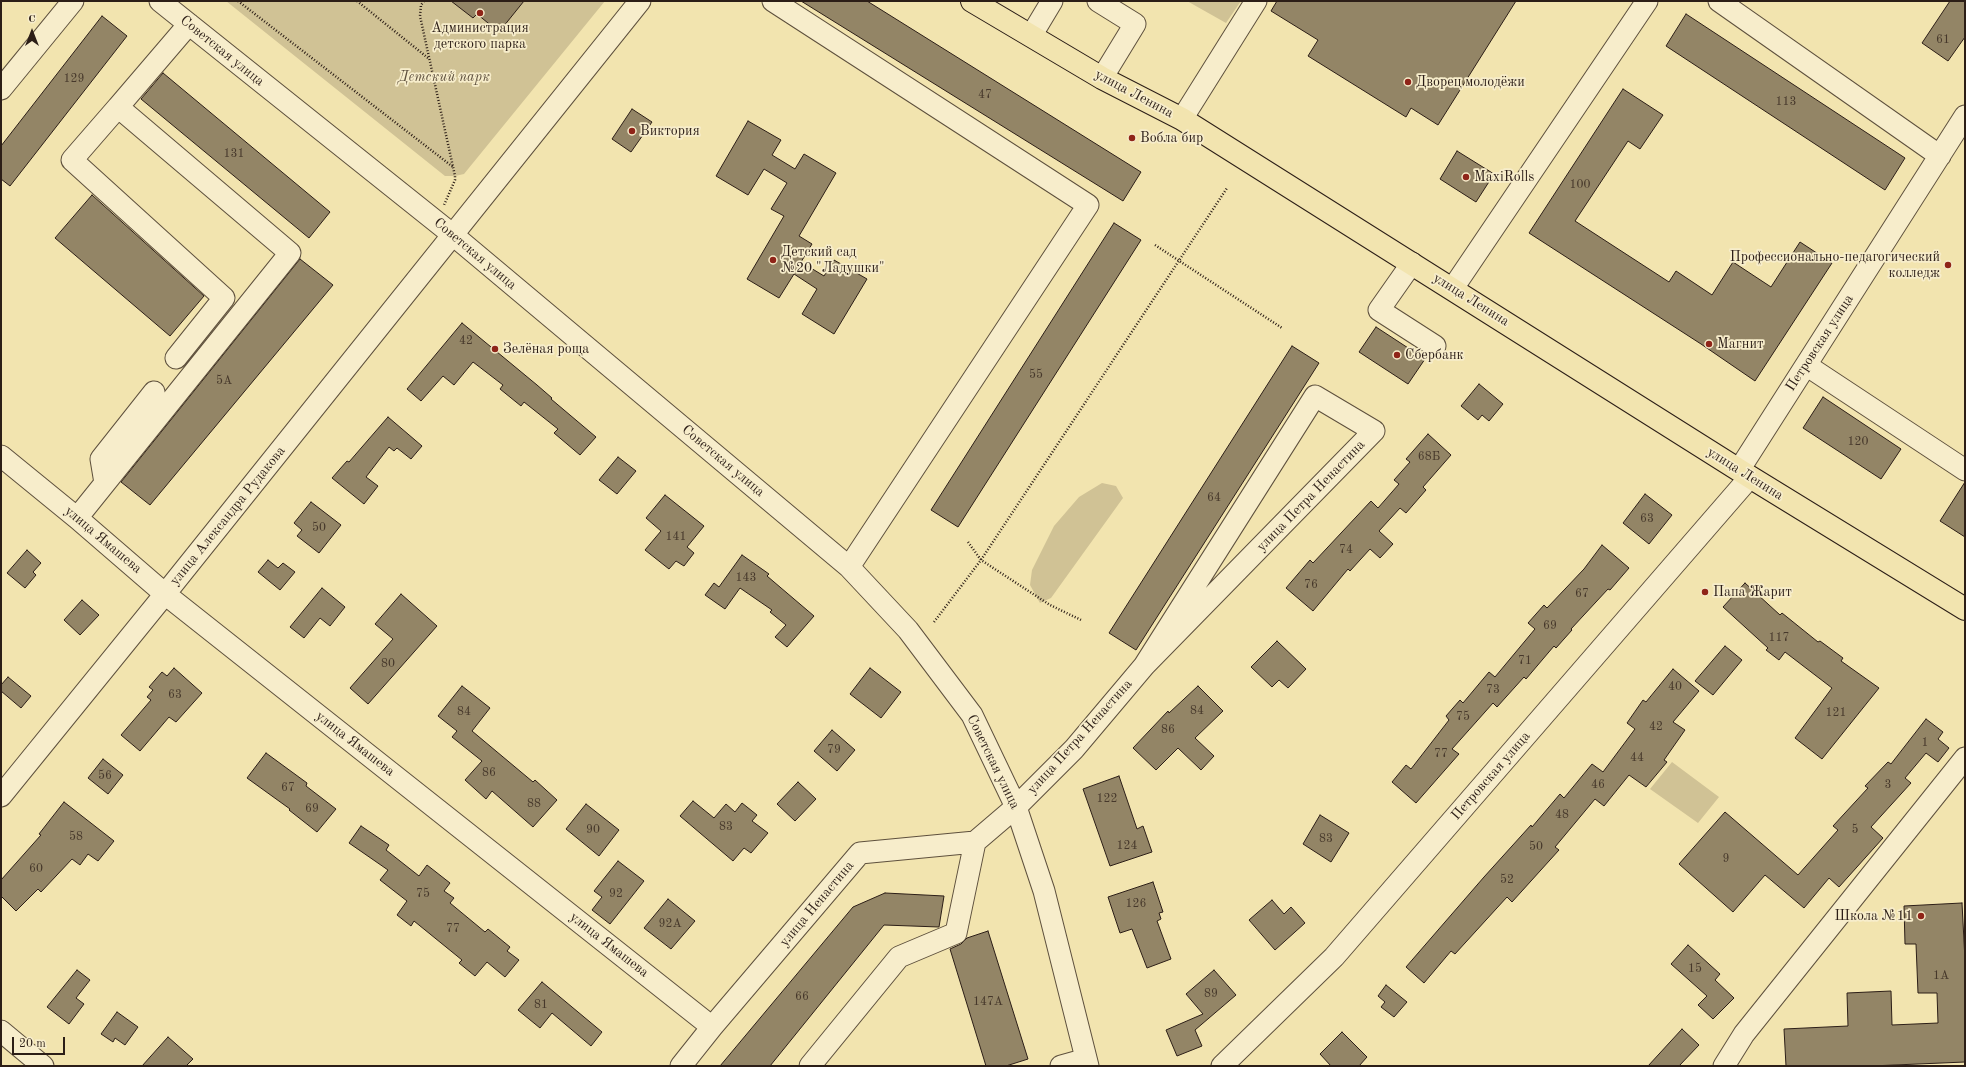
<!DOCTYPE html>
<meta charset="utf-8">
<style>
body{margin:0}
#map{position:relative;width:1966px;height:1067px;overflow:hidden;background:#f2e4af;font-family:"Old Standard TT",serif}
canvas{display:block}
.frame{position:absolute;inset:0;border:2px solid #2c1e17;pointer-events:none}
.north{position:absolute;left:12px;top:12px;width:40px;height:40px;-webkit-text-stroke:3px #f7edcb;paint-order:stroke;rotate:0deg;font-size:11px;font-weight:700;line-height:16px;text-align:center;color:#2c1e17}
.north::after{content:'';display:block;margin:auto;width:14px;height:18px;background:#2c1e17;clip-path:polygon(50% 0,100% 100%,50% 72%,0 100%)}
.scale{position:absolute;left:12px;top:1037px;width:53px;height:18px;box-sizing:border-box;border:2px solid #2c1e17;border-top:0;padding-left:5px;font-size:12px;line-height:14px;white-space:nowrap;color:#2c1e17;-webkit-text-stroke:3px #f7edcb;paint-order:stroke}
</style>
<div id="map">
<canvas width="1966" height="1067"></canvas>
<div class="frame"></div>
<div class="north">С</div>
<div class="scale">20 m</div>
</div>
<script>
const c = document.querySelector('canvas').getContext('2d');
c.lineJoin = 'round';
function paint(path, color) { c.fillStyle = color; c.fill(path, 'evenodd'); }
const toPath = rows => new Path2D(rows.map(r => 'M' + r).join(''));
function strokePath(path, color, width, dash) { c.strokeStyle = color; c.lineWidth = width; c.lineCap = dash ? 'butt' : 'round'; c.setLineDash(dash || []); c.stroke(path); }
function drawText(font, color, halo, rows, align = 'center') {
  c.font = font + ' "Old Standard TT",serif'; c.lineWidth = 3.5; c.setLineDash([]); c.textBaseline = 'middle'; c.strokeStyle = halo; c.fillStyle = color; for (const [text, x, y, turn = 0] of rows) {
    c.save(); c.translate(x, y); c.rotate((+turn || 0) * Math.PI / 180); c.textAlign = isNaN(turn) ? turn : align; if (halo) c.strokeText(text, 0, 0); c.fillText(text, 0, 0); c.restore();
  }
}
const green = toPath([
 [226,1,605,1,464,174,455,176,445,176],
 [1187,1,1241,1,1226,23],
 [1102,483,1116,486,1123,498,1051,598,1040,603,1030,585,1032,570,1054,526,1079,497],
 [1672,762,1719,797,1698,823,1650,789]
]);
const building = toPath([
 [451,1,524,1,499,32,477,14,473,18,451,1],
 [801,1,867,1,1141,172,1123,201,801,1],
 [1277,1,1516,1,1438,125,1411,108,1406,117,1308,56,1318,40,1271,11,1277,1],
 [1950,1,1965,1,1965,37,1948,61,1922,43,1950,1],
 [1686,14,1905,158,1885,190,1666,46,1686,14],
 [102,16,127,36,10,186,1,179,1,146,102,16],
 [163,73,330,212,309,238,141,99,163,73],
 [1623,89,1663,115,1640,149,1628,141,1575,221,1669,282,1676,271,1712,295,1733,262,1771,287,1800,242,1832,263,1755,381,1701,344,1529,233,1623,89],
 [632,109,652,122,631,152,612,139,632,109],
 [748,121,781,140,772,155,795,169,804,154,836,173,799,236,812,244,801,262,824,276,834,260,867,279,834,334,802,314,817,289,794,274,779,298,747,279,784,216,771,209,787,183,764,169,748,195,716,176,748,121],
 [1457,151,1494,174,1476,202,1440,179,1457,151],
 [92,195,204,296,170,336,55,238,92,195],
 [1114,223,1141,240,958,527,931,510,1114,223],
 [300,259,333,285,150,505,121,482,300,259],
 [462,323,537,385,552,398,551,399,596,437,580,455,554,433,558,429,524,402,521,406,500,389,503,385,473,362,454,385,443,376,421,401,407,389,462,323],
 [1376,327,1425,359,1408,384,1359,352,1376,327],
 [1292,346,1319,363,1136,650,1109,633,1292,346],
 [1479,384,1503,404,1489,421,1482,415,1478,420,1461,406,1479,384],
 [1823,397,1901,449,1881,479,1803,428,1823,397],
 [388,417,422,446,411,459,397,448,394,451,389,447,366,477,378,486,364,504,332,478,347,461,349,462,388,417],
 [1428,434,1451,455,1423,487,1426,490,1406,513,1400,508,1379,531,1393,544,1380,558,1370,549,1350,571,1348,569,1313,611,1286,588,1310,560,1313,563,1371,501,1378,508,1399,484,1394,480,1410,462,1406,459,1428,434],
 [618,457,636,471,617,494,599,480,618,457],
 [1965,482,1965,537,1940,521,1965,482],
 [1645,494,1672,515,1649,544,1623,523,1645,494],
 [665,495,704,526,687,547,694,553,684,566,676,561,669,569,645,550,661,531,646,518,665,495],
 [311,502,341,525,319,553,297,536,302,530,294,523,311,502],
 [1602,545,1629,568,1610,590,1608,589,1571,629,1572,630,1556,648,1554,646,1526,679,1524,677,1497,707,1493,703,1452,749,1459,754,1416,803,1392,782,1406,765,1411,769,1449,720,1446,716,1460,700,1463,703,1489,672,1495,677,1535,629,1528,623,1544,605,1547,608,1584,569,1602,545],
 [27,550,41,563,33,572,36,575,25,588,7,573,27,550],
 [742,555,769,574,767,576,814,616,787,647,775,637,786,625,770,612,772,610,740,588,725,609,705,595,714,583,719,587,742,555],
 [268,560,278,568,283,563,295,572,280,590,258,572,268,560],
 [1745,583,1780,615,1782,613,1818,642,1820,641,1843,658,1841,661,1879,688,1822,759,1795,738,1832,688,1785,652,1779,660,1766,650,1768,648,1723,607,1745,583],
 [322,588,345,607,330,626,320,618,304,638,290,627,322,588],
 [401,594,437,626,368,704,350,688,393,639,375,624,401,594],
 [82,600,99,615,80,635,64,620,82,600],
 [1277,641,1306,669,1288,688,1279,680,1272,687,1251,667,1277,641],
 [1725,646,1742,660,1713,695,1695,681,1725,646],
 [174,668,202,693,176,722,169,717,140,751,121,735,151,700,147,697,153,690,149,687,162,672,167,676,174,668],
 [870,668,901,692,881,718,850,694,870,668],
 [1673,669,1699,691,1673,722,1685,730,1664,760,1667,762,1646,787,1629,775,1604,806,1595,799,1555,847,1559,850,1512,902,1507,897,1455,954,1451,951,1424,983,1406,967,1484,877,1531,825,1532,827,1560,794,1564,798,1592,764,1603,772,1635,729,1627,723,1643,700,1646,702,1673,669],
 [8,677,31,696,21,708,1,691,1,685,8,677],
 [462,686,490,708,472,731,533,782,535,780,557,800,533,827,492,791,486,799,465,780,482,761,452,737,457,731,438,716,462,686],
 [1198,686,1223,711,1195,738,1214,756,1201,770,1178,748,1156,770,1133,748,1168,711,1169,713,1198,686],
 [1926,719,1943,732,1938,739,1949,748,1938,762,1926,753,1905,778,1911,783,1871,827,1883,838,1839,887,1829,878,1804,908,1765,875,1733,912,1679,864,1725,812,1798,875,1838,830,1833,826,1868,788,1865,786,1888,762,1891,764,1926,719],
 [832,730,855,750,837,771,814,751,832,730],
 [266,753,307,783,306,786,336,809,317,832,289,810,290,809,247,778,266,753],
 [103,759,123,775,108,794,88,778,103,759],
 [1119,776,1137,829,1143,826,1152,852,1110,866,1083,789,1119,776],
 [798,782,816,799,795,821,777,804,798,782],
 [693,801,714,818,726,804,735,812,742,803,757,815,752,821,768,833,751,853,744,848,733,861,680,816,693,801],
 [64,802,114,841,98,861,88,854,80,865,72,859,41,892,38,889,16,911,1,896,1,880,41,835,39,834,64,802],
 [586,804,619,830,599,856,566,829,586,804],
 [1320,815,1349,833,1331,862,1303,844,1320,815],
 [361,826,389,845,386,850,419,876,427,865,450,883,444,891,454,898,450,903,485,932,488,929,510,947,507,951,519,960,505,977,487,962,475,976,459,963,462,960,414,921,411,926,397,915,407,901,380,880,388,870,349,843,361,826],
 [618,861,644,881,610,924,592,910,602,897,594,891,618,861],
 [1153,882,1163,912,1159,913,1161,919,1157,921,1171,959,1147,968,1132,929,1120,933,1108,897,1153,882],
 [885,893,944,896,939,927,884,925,770,1066,720,1066,853,907,885,893],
 [668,899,695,921,671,949,644,928,668,899],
 [1272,900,1284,914,1291,907,1305,923,1275,950,1249,920,1272,900],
 [1962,903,1965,960,1965,1062,1871,1066,1786,1066,1784,1029,1848,1026,1847,993,1891,991,1892,1025,1938,1023,1937,993,1918,993,1916,944,1905,944,1904,906,1962,903],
 [988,931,1028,1059,1006,1066,986,1066,950,949,961,944,967,938,988,931],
 [1688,945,1720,974,1715,980,1734,998,1713,1019,1698,1005,1707,996,1671,964,1688,945],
 [77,970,90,980,76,998,84,1004,69,1024,47,1007,77,970],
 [1214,970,1236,995,1195,1030,1202,1046,1177,1056,1166,1030,1203,1014,1186,994,1214,970],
 [542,982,602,1032,591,1046,552,1013,540,1028,518,1010,542,982],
 [1386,985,1407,1002,1394,1017,1381,1007,1385,1002,1378,996,1386,985],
 [117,1012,138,1027,125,1045,115,1038,113,1042,101,1034,117,1012],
 [1682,1029,1699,1045,1679,1066,1648,1066,1682,1029],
 [1342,1032,1367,1057,1359,1066,1331,1066,1320,1054,1342,1032],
 [168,1037,193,1059,186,1066,142,1066,168,1037]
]);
const path = toPath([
 [238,1,453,167],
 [357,1,428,58],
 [424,1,421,5,420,16,455,176,455,180,444,205],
 [1155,245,1282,328],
 [968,542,981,560,1050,605,1081,620],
 [934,622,981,560,1227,188]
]);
const minor = toPath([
 [160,1,453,235,849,567,908,630,972,715,1016,807,1044,891,1088,1066],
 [773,1,1088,205,849,567],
 [1098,1,1135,24,1102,78],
 [1719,1,1940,156],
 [1031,36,1052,1],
 [1,89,73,1],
 [118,107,72,160,224,298,176,358],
 [1182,119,1256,1],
 [1412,263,1379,310,1435,346],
 [1453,288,1647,1],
 [1806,365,1965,470],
 [1,456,77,518,165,594,712,1027],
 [1739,470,1965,116],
 [105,483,101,459,154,392],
 [77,518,290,253,118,107,189,24],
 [1,796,165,594,640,1],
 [1,1031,43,1066],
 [681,1066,712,1027,860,853,975,842,1016,807,1074,749,1144,666,1315,396,1374,431,1144,666],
 [810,1066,899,957,956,933,975,842],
 [1061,1066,1086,1059],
 [1222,1066,1334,957,1750,477],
 [1724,1066,1744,1034,1965,758]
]);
const major = toPath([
 [972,1,1102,78,1182,119,1750,477,1965,609]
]);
const markers = [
 [480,13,4,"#8f2418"],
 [1408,82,4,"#8f2418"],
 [632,131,4,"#8f2418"],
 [1132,138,4,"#8f2418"],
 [1466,177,4,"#8f2418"],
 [773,260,4,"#8f2418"],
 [1948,265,4,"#8f2418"],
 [1709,344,4,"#8f2418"],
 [495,349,4,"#8f2418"],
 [1397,355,4,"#8f2418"],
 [1705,592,4,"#8f2418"],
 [1921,916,4,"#8f2418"]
];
const numberNames = [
 ["61",1943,40],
 ["129",74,79],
 ["47",985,95],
 ["113",1786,102],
 ["131",234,154],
 ["100",1580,185],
 ["42",466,341],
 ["55",1036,375],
 ["5А",224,381],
 ["120",1858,442],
 ["68Б",1429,457],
 ["64",1214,498],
 ["63",1647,519],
 ["50",319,528],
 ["141",676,537],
 ["74",1346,550],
 ["143",746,578],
 ["76",1311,585],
 ["67",1582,594],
 ["69",1550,626],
 ["117",1779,638],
 ["71",1525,661],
 ["80",388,664],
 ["40",1675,687],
 ["73",1493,690],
 ["63",175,695],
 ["84",1197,711],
 ["84",464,712],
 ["121",1836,713],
 ["75",1463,717],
 ["42",1656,727],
 ["86",1168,730],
 ["1",1925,743],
 ["79",834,750],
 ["77",1441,754],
 ["44",1637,758],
 ["86",489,773],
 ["56",105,776],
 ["46",1598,785],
 ["3",1888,785],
 ["67",288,788],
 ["122",1107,799],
 ["88",534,804],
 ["69",312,809],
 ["48",1562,815],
 ["83",726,827],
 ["90",593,830],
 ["5",1855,830],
 ["58",76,837],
 ["83",1326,839],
 ["124",1127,846],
 ["50",1536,847],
 ["9",1726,859],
 ["60",36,869],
 ["52",1507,880],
 ["75",423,894],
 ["92",616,894],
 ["126",1136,904],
 ["92А",670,924],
 ["77",453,929],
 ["15",1695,969],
 ["1А",1941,976],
 ["89",1211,994],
 ["66",802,997],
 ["147А",988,1002],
 ["81",541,1005]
];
const poiNames = [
 ["Администрация",480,28,"center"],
 ["детского парка",480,44,"center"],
 ["Дворец молодёжи",1416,82],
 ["Виктория",640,131],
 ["Вобла бир",1140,138],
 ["MaxiRolls",1474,177],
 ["Детский сад",781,252],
 ["№20 \"Ладушки\"",781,268],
 ["Профессионально-педагогический",1940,257,"right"],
 ["колледж",1940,273,"right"],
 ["Магнит",1717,344],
 ["Зелёная роща",503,349],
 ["Сбербанк",1405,355],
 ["Папа Жарит",1713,592],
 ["Школа №11",1913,916,"right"]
];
const streetNames = [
 ["Советская улица",222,51,39],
 ["улица Ленина",1134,94,28],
 ["Советская улица",475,254,40],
 ["улица Ленина",1471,300,32],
 ["Петровская улица",1820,343,-57],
 ["Советская улица",723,461,40],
 ["улица Ленина",1745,474,32],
 ["улица Петра Ненастина",1311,496,-46],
 ["улица Александра Рудакова",228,516,-51],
 ["улица Ямашева",103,540,40],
 ["улица Петра Ненастина",1080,737,-48],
 ["улица Ямашева",355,744,38],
 ["Советская улица",993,762,64],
 ["Петровская улица",1491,776,-49],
 ["улица Ненастина",817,904,-50],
 ["улица Ямашева",609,945,38]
];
const parkNames = [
 ["Детский парк",444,77]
];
paint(green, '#d0c295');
paint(building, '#938566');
strokePath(building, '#2c1e17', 1);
strokePath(minor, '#5e503d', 23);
strokePath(major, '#2c1e17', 24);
strokePath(path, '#2c1e17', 2.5, [1, 2]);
strokePath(minor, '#f7edcb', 21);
strokePath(major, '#f2e4af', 22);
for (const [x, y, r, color] of markers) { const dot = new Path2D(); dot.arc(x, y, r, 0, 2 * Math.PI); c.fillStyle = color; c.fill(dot); strokePath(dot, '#f7edcb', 1.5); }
drawText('12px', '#46382b', null, numberNames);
drawText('14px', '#2c1e17', '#f7edcb', poiNames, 'left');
drawText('14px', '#2c1e17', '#f7edcb', streetNames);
drawText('italic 14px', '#5d4f3d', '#f7edcb', parkNames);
</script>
